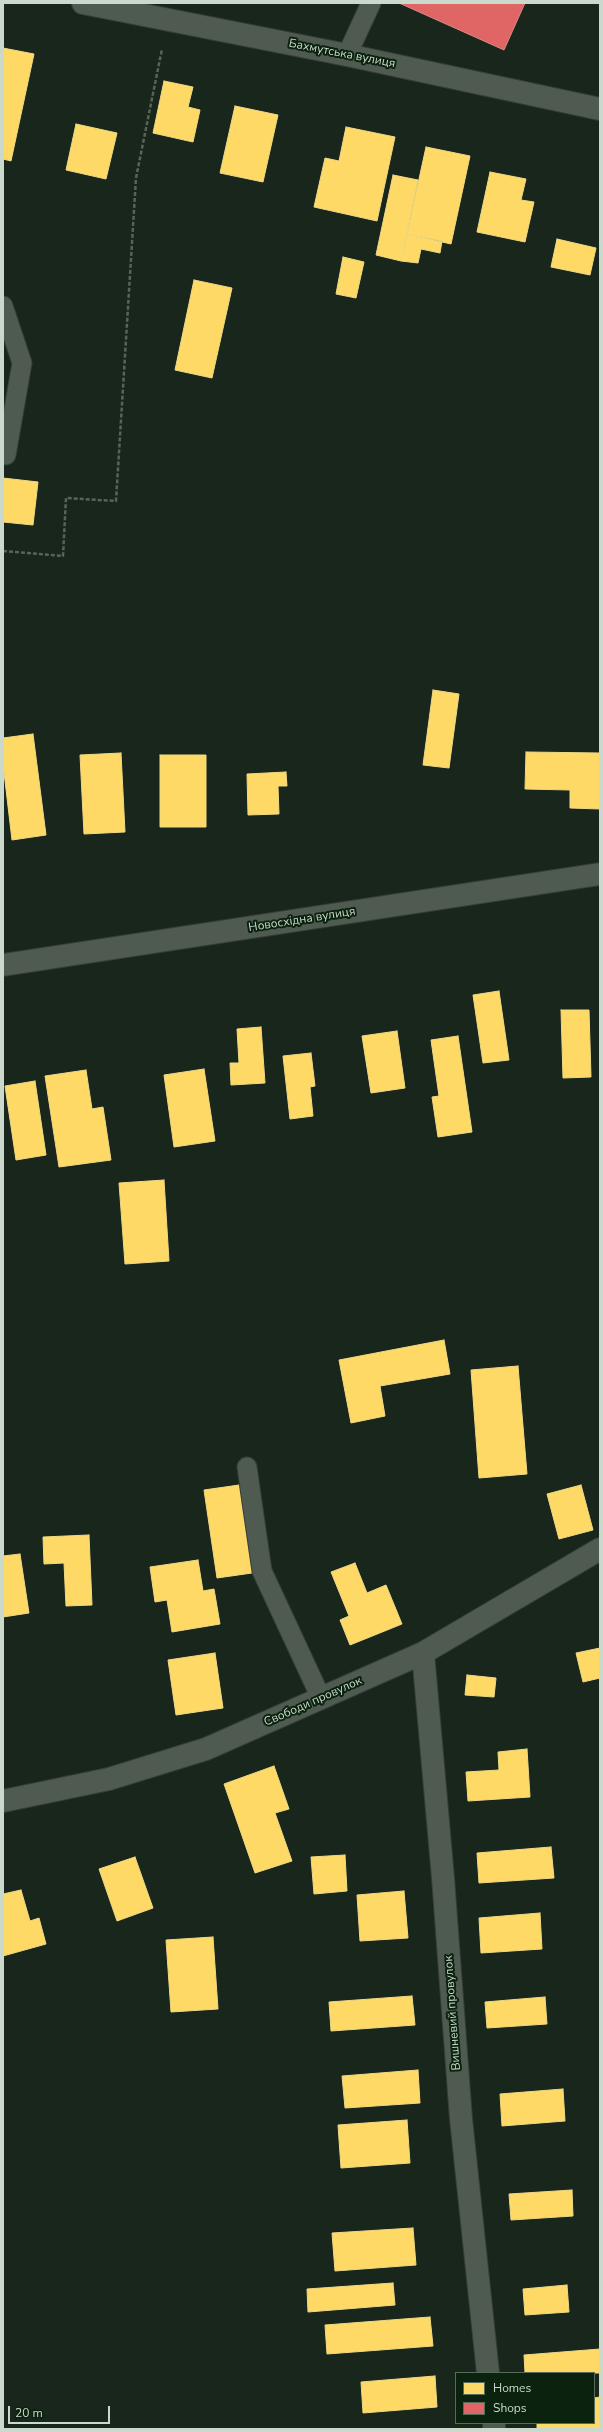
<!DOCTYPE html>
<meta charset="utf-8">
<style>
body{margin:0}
#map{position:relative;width:603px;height:2432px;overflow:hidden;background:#19261b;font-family:"Nunito Sans",sans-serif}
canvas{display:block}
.frame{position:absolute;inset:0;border:4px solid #cbd9cc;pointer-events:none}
.legend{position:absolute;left:455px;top:2372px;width:140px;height:52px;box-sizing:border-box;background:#0a220e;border:1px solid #576b5a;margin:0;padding:5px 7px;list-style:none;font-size:12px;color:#cbd9cc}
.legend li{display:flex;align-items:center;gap:8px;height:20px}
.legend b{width:20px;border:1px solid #576b5a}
.scale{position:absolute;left:8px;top:2406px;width:102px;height:18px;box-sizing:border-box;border:2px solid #cbd9cc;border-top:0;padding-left:5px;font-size:12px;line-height:14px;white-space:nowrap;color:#cbd9cc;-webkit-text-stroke:3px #0a220e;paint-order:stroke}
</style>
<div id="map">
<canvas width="603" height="2432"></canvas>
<div class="frame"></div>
<ul class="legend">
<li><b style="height:11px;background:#ffd966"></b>Homes</li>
<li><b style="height:11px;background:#e06666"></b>Shops</li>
</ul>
<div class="scale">20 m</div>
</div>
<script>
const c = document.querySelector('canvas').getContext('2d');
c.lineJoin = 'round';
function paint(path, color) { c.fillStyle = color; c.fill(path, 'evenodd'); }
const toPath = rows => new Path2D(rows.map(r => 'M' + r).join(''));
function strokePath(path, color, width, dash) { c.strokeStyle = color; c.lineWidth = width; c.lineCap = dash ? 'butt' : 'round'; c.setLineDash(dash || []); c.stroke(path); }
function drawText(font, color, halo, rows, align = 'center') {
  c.font = font + ' "Nunito Sans",sans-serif'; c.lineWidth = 4; c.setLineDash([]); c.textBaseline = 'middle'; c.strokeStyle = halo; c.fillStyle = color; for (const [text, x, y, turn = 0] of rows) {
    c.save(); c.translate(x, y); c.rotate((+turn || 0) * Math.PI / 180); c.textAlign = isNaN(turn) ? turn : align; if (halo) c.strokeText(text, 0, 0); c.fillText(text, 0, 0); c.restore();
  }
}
const homes = toPath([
 [3,48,34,54,11,161,3,159,3,48],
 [164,81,193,87,188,107,200,110,193,142,153,133,164,81],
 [235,106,278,115,263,182,220,173,235,106],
 [76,124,117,133,106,179,66,170,76,124],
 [346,127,395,137,377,221,314,207,325,158,339,161,346,127],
 [426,147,470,156,451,244,407,234,426,147],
 [490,172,526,179,521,200,534,202,525,242,477,232,490,172],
 [393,175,418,180,401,261,376,255,393,175],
 [407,234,442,241,440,253,421,249,418,263,401,261,407,234],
 [557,239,596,248,590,275,551,267,557,239],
 [343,257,364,262,356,298,336,294,343,257],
 [194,280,232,288,212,378,175,370,194,280],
 [3,478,38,482,33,525,3,522,3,478],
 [433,690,459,694,449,768,423,765,433,690],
 [33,734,46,835,12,840,3,764,3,738,33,734],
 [526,752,600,753,600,809,570,808,570,790,525,789,526,752],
 [121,753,125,832,84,834,80,755,121,753],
 [160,755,206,755,206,827,160,827,160,755],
 [286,772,287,786,278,786,279,814,248,815,247,774,286,772],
 [499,991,509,1060,483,1063,473,995,499,991],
 [561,1010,589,1010,591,1077,563,1078,561,1010],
 [261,1027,265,1083,231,1085,230,1063,239,1063,237,1029,261,1027],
 [397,1031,405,1088,371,1093,362,1036,397,1031],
 [458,1036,472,1132,438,1137,432,1097,439,1096,431,1040,458,1036],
 [311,1053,315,1086,310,1087,313,1116,290,1119,283,1056,311,1053],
 [204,1069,215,1141,174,1147,164,1075,204,1069],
 [86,1070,92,1109,103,1107,111,1160,59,1167,45,1076,86,1070],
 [35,1081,46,1155,16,1160,5,1086,35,1081],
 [164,1180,169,1261,125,1264,119,1183,164,1180],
 [444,1340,450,1374,380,1386,385,1416,351,1423,339,1360,444,1340],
 [518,1366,527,1474,479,1478,471,1370,518,1366],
 [239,1485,252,1573,217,1578,204,1490,239,1485],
 [581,1485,593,1530,559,1539,547,1494,581,1485],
 [89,1535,92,1605,66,1606,64,1563,44,1564,43,1537,89,1535],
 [20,1554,29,1613,3,1617,3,1556,20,1554],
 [198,1560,203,1591,214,1589,220,1624,172,1632,167,1600,155,1602,150,1567,198,1560],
 [355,1563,367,1593,386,1585,402,1624,350,1645,340,1620,349,1616,331,1572,355,1563],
 [600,1648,600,1678,583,1682,576,1653,600,1648],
 [215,1653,223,1708,176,1715,168,1660,215,1653],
 [467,1675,496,1678,494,1697,465,1695,467,1675],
 [527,1749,530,1797,468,1801,466,1772,499,1770,498,1752,527,1749],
 [274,1766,289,1809,275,1813,292,1861,255,1873,224,1784,274,1766],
 [551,1847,554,1878,479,1883,477,1853,551,1847],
 [345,1855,347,1891,314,1894,311,1857,345,1855],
 [135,1857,153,1908,117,1921,99,1869,135,1857],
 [21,1890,30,1921,39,1918,46,1944,3,1956,3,1894,21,1890],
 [404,1891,408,1938,360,1941,357,1895,404,1891],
 [540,1913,542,1949,481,1953,479,1918,540,1913],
 [213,1937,218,2009,171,2012,166,1940,213,1937],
 [412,1996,415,2025,331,2031,329,2002,412,1996],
 [545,1997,547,2024,487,2028,485,2002,545,1997],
 [418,2070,420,2103,345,2108,342,2076,418,2070],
 [563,2089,565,2121,502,2126,500,2094,563,2089],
 [407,2120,410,2163,341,2168,338,2125,407,2120],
 [572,2190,573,2216,511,2220,509,2194,572,2190],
 [413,2228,416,2265,335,2271,332,2233,413,2228],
 [393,2283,395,2305,308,2312,307,2289,393,2283],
 [567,2285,569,2312,525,2315,523,2289,567,2285],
 [430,2317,433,2346,327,2354,325,2325,430,2317],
 [600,2349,600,2373,525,2373,524,2355,600,2349],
 [435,2376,437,2407,363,2413,361,2382,435,2376],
 [600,2397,600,2429,537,2429,537,2423,594,2423,594,2398,600,2397]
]);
const shops = toPath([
 [399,3,525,3,504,50,399,3]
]);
const path = toPath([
 [3,551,63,556,66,498,116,501,136,178,162,49]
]);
const service = toPath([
 [347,55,371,3],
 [3,306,22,363,6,455],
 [247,1467,262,1571,321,1698]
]);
const minor = toPath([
 [3,965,600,874],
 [423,1653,443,1878,461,2119,488,2373],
 [3,1801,109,1779,206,1749,423,1653,600,1549],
 [494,2423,494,2429]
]);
const tertiary = toPath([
 [83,3,347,55,600,109]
]);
const streetNames = [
 ["Бахмутська вулиця",342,54,11],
 ["Новосхідна вулиця",302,920,-9],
 ["Свободи провулок",313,1702,-24],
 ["Вишневий провулок",453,2013,-94]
];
paint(homes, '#ffd966');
strokePath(homes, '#efd985', 1);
paint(shops, '#e06666');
strokePath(shops, '#da8885', 1);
strokePath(service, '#353f36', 21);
strokePath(minor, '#353f36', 24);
strokePath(tertiary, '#353f36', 24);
strokePath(path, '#5a635b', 2.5, [4, 2]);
strokePath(service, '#4f5a51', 19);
strokePath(minor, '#4f5a51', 22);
strokePath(tertiary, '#4f5a51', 22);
drawText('12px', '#cbd9cc', '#0a220e', streetNames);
</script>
